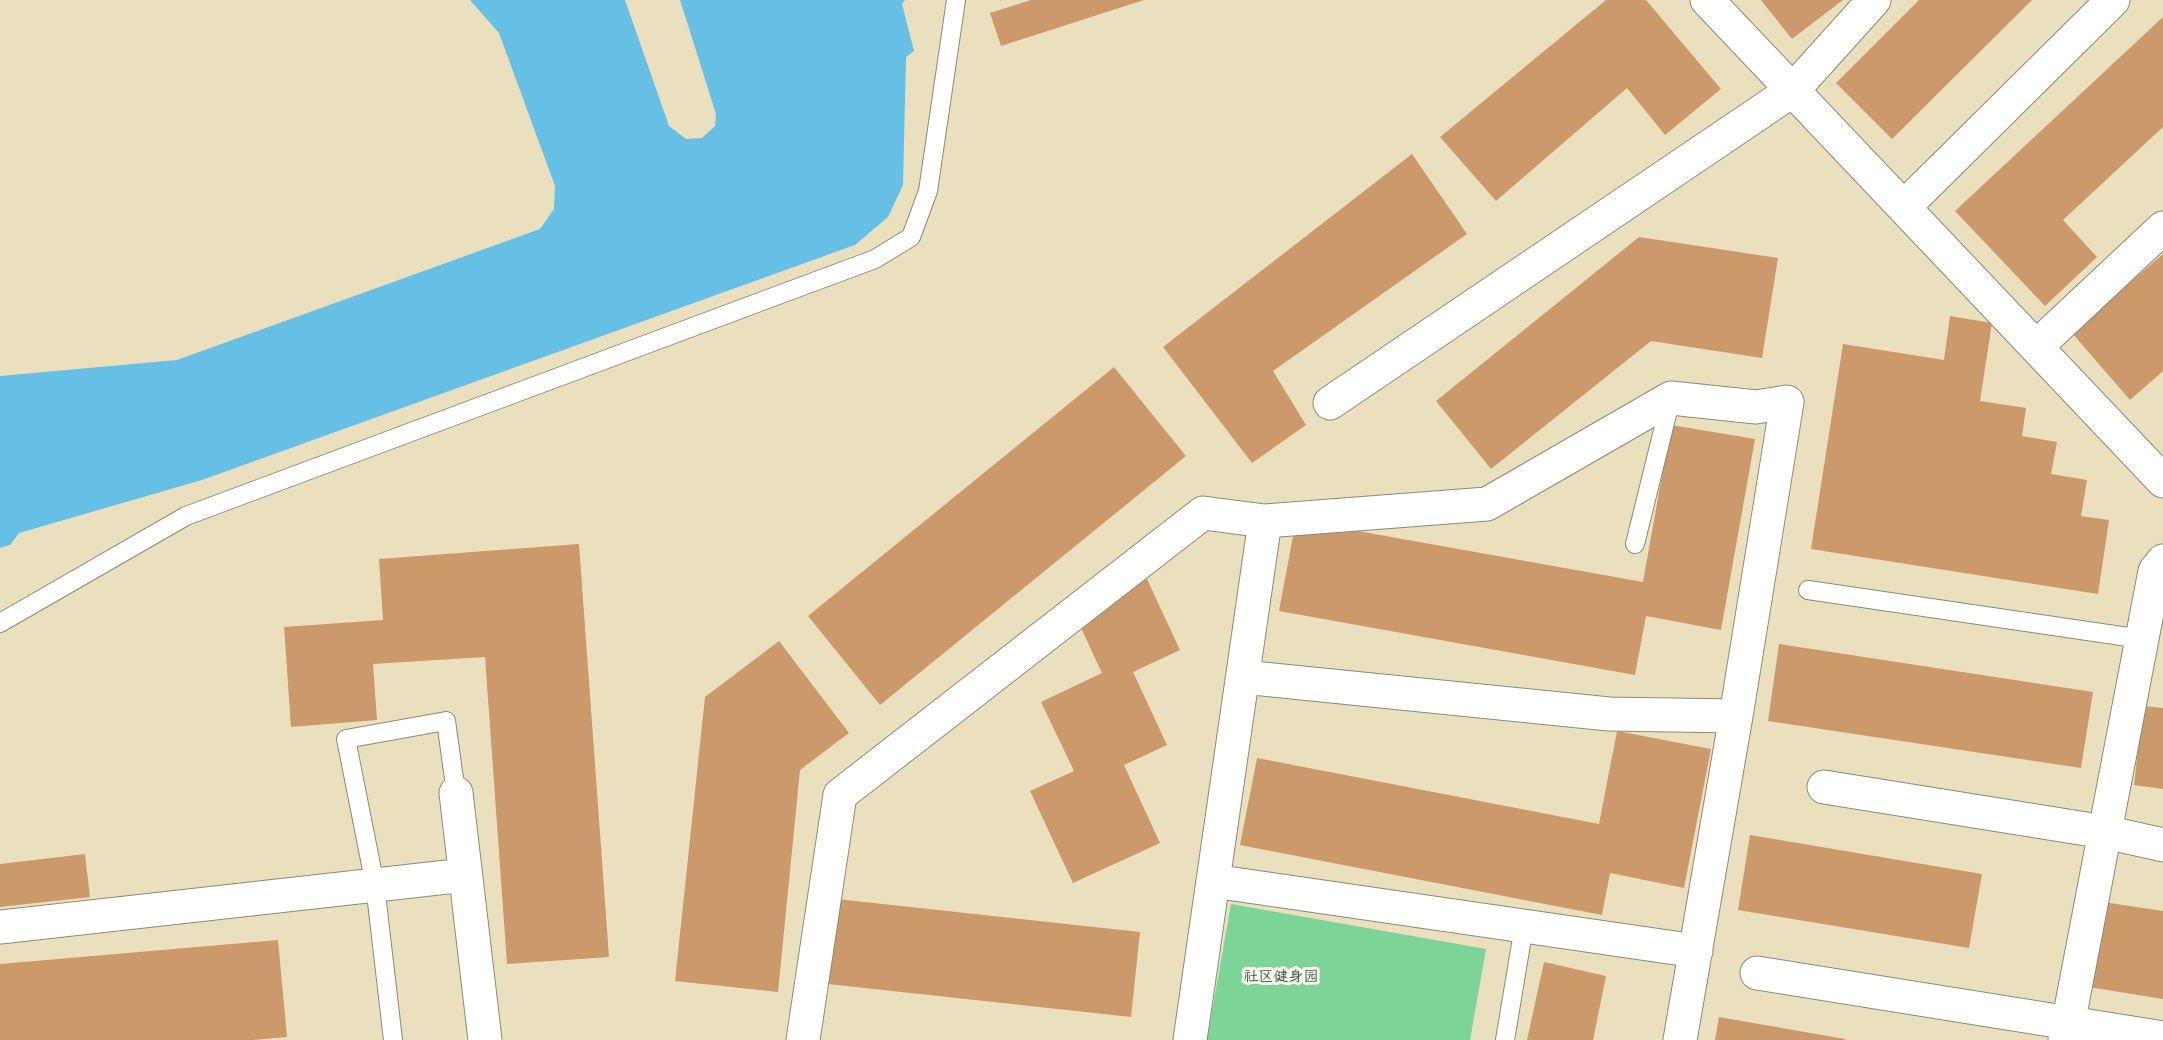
<!DOCTYPE html>
<meta charset="utf-8">
<style>
body{margin:0}
canvas{display:block;background:#ebe0be}
</style>
<canvas width="2163" height="1040"></canvas>
<script>
const c = document.querySelector('canvas').getContext('2d');
c.lineJoin = 'round';
function paint(path, color) { c.fillStyle = color; c.fill(path, 'evenodd'); }
const toPath = rows => new Path2D(rows.map(r => 'M' + r).join(''));
function strokePath(path, color, width, dash) { c.strokeStyle = color; c.lineWidth = width; c.lineCap = dash ? 'butt' : 'round'; c.setLineDash(dash || []); c.stroke(path); }
function drawText(font, color, halo, rows, align = 'center') {
  c.font = font + ' "Balsamiq Sans","LXGW WenKai TC",sans-serif'; c.lineWidth = 6; c.setLineDash([]); c.textBaseline = 'middle'; c.strokeStyle = halo; c.fillStyle = color; for (const [text, x, y, turn = 0] of rows) {
    c.save(); c.translate(x, y); c.rotate((+turn || 0) * Math.PI / 180); c.textAlign = isNaN(turn) ? turn : align; if (halo) c.strokeText(text, 0, 0); c.fillText(text, 0, 0); c.restore();
  }
}
const green = toPath([
 [1231,904,1486,949,1470,1040,1207,1040]
]);
const water = toPath([
 [470,0,625,0,669,126,686,139,702,138,715,126,716,114,680,0,905,0,902,4,914,51,906,57,903,185,888,217,855,245,202,480,19,533,10,545,0,548,0,376,177,360,540,229,554,209,555,186,499,33]
]);
const building = toPath([
 [1031,0,1144,0,1001,46,990,13],
 [1606,0,1646,0,1721,89,1665,135,1627,88,1496,201,1440,137],
 [1761,0,1843,0,1792,39],
 [1919,0,2032,0,1892,139,1836,83],
 [2163,17,2163,127,2063,220,2097,257,2045,306,1955,211],
 [1412,154,1467,234,1273,371,1306,425,1252,463,1163,347],
 [1639,237,1778,258,1762,358,1651,341,1491,469,1436,401],
 [2163,254,2163,371,2130,400,2072,333],
 [1950,316,1992,323,1980,401,2026,408,2022,436,2057,442,2051,474,2087,480,2081,516,2109,520,2098,594,1811,549,1843,344,1944,360],
 [1114,367,1186,456,880,705,808,616],
 [1671,425,1755,439,1721,630,1646,616,1635,675,1279,611,1296,520,1643,582],
 [579,544,609,957,507,964,485,657,373,664,377,720,291,727,284,627,383,620,379,559],
 [1147,579,1180,650,1133,672,1167,745,1124,765,1160,843,1073,883,1030,791,1074,771,1041,702,1102,673,1074,613],
 [779,641,849,733,800,770,778,992,675,981,705,697],
 [1779,644,2093,692,2081,768,1768,721],
 [2143,706,2163,708,2163,789,2134,785],
 [1617,731,1711,749,1684,888,1610,873,1602,915,1240,845,1257,758,1599,824],
 [1750,835,1982,874,1969,948,1738,910],
 [85,854,90,897,0,907,0,864],
 [837,899,1140,932,1131,1017,828,984],
 [2103,902,2163,911,2163,999,2089,987],
 [278,940,287,1037,253,1040,0,1040,0,964],
 [1544,962,1606,976,1593,1040,1527,1040],
 [1719,1017,1845,1039,1845,1040,1715,1040]
]);
const lane = toPath([
 [1635,544,1671,398],
 [1808,590,2142,639],
 [0,623,186,516,875,259,911,237,928,191,956,0],
 [393,1040,375,885,346,739,446,721,456,793],
 [1505,1040,1524,926]
]);
const street = toPath([
 [1707,0,2163,481],
 [1904,207,2113,0],
 [2036,347,2163,228],
 [1330,403,1793,90,1874,0],
 [1243,677,1609,714,1736,716,1680,1040],
 [1824,787,2105,832,2163,845],
 [456,793,485,1040],
 [1213,881,1696,951],
 [0,927,465,875],
 [1757,973,2163,1038],
 [803,1040,840,795,1203,513,1265,521],
 [1190,1040,1265,521,1487,504,1671,398,1756,407,1787,402,1736,716],
 [2065,1040,2155,571,2163,561]
]);
const parkNames = [
 ["社区健身园",1281,977]
];
paint(green, '#7cd499');
paint(water, '#66bfe4');
paint(building, '#cb996a');
strokePath(lane, '#858e79', 20);
strokePath(street, '#858e79', 35);
strokePath(lane, '#fff', 18);
strokePath(street, '#fff', 33);
drawText('15px', '#325b48', '#fbf7ec', parkNames);
</script>
